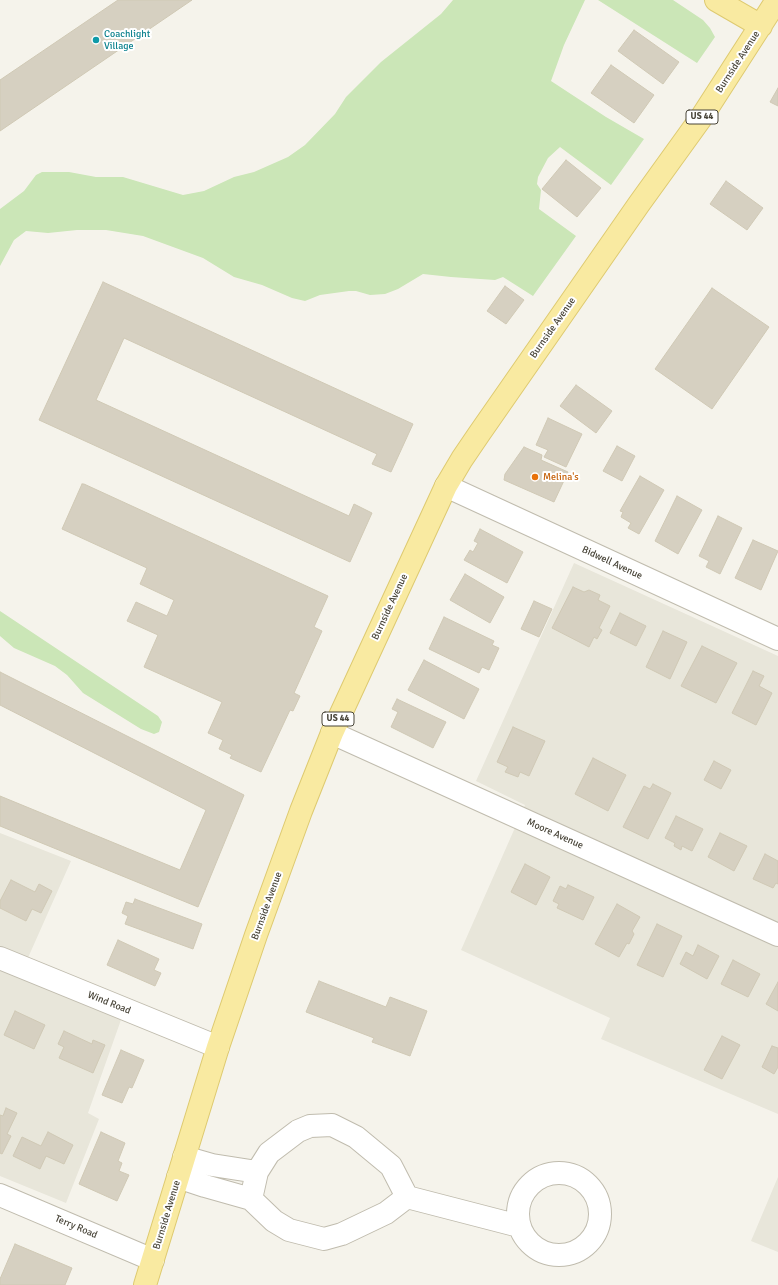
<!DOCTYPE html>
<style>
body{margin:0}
canvas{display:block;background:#f5f3eb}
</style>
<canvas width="778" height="1285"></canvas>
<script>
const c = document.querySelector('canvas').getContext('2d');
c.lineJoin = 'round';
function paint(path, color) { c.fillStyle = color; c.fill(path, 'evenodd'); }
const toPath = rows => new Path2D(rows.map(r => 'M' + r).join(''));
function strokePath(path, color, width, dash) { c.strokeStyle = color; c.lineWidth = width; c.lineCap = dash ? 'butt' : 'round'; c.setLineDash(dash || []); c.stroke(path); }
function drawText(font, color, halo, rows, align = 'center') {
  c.font = font + ' Signika,sans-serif'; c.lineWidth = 4; c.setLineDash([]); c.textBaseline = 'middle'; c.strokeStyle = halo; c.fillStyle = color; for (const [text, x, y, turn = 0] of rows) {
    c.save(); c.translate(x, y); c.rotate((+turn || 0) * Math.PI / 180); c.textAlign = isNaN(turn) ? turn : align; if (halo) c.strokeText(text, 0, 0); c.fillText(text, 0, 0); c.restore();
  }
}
const residential = toPath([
 [574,563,778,656,778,1114,601,1039,610,1018,461,950,525,805,476,781],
 [0,833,71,861,19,978,122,1017,88,1113,99,1119,66,1203,0,1176],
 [778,1177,778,1252,751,1241]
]);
const green = toPath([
 [453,0,585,0,564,45,551,81,606,117,644,139,611,185,560,147,548,158,538,177,537,184,541,190,539,209,576,236,533,296,503,277,495,280,451,277,423,274,398,289,385,294,370,295,356,291,349,291,320,295,305,301,292,298,262,285,234,277,203,258,143,236,106,230,77,230,48,233,26,231,14,240,0,266,0,209,24,191,36,175,42,172,69,172,96,177,123,177,183,195,204,191,234,177,254,172,288,157,305,145,335,114,346,97,381,62,441,14],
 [598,0,673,0,703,20,710,28,715,37,697,63],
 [0,611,158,716,162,722,159,732,154,734,141,729,83,693,67,675,55,666,14,648,0,636]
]);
const building = toPath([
 [118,0,192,0,0,131,0,80,118,0],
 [634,30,679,62,663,84,618,51,634,30],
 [611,65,654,95,634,123,591,93,611,65],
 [778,88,778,106,770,102,778,88],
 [566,160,601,188,577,217,542,189,566,160],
 [726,181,763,208,747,230,710,204,726,181],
 [103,282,413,424,391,472,372,464,377,454,124,338,96,400,349,516,354,504,372,513,350,562,39,420,103,282],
 [505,286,524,300,506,324,487,311,505,286],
 [712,288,769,327,712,409,655,369,712,288],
 [576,385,612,411,596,433,560,406,576,385],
 [548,418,582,434,566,467,544,457,548,450,536,445,548,418],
 [617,446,635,456,622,481,603,471,617,446],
 [524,447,542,455,541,460,568,472,554,502,504,480,505,474,524,447],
 [640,476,664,490,639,534,628,528,631,523,621,517,623,512,620,511,640,476],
 [82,484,84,484,328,596,314,627,322,631,294,693,300,696,293,711,290,710,261,772,230,758,232,755,219,749,223,740,208,733,222,702,144,667,158,635,127,621,136,602,167,616,174,600,140,584,147,568,62,529,82,484],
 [677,496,702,510,678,554,655,541,677,496],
 [718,516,742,528,720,574,706,567,709,561,699,556,718,516],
 [480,529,523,552,507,583,464,560,470,550,473,552,478,543,474,541,480,529],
 [753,540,778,551,761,590,735,578,753,540],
 [465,574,504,597,490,623,450,600,465,574],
 [573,587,584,592,589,590,600,595,598,600,610,606,599,628,602,630,597,639,594,637,589,647,552,628,573,587],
 [534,601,552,609,539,637,521,629,534,601],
 [620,613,646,626,636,646,610,633,620,613],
 [444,617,494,641,492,645,499,648,489,670,482,667,479,673,429,649,444,617],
 [663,631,687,642,670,679,646,667,663,631],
 [702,646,737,663,716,703,681,686,702,646],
 [424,660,479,689,464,719,408,690,424,660],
 [753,671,764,676,759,686,772,693,756,725,732,713,753,671],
 [0,672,244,795,198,907,0,826,0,796,180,870,206,810,0,705,0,672],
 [397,699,446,722,433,748,391,727,398,712,392,709,397,699],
 [513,727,545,741,529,776,520,772,518,777,505,772,508,767,497,762,513,727],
 [593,758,626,775,608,811,575,794,593,758],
 [714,761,731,770,721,789,704,780,714,761],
 [653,784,671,793,648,839,623,827,644,786,650,789,653,784],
 [676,816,703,829,692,851,682,846,681,850,674,846,675,843,665,838,676,816],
 [720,833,747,846,734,871,708,857,720,833],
 [765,854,778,861,778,884,776,883,773,888,753,879,765,854],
 [525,864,550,877,536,905,511,892,525,864],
 [11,880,35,892,39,884,52,891,41,913,32,909,26,921,0,908,0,901,11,880],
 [568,885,594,897,583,920,557,908,559,904,553,901,560,886,566,889,568,885],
 [135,899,202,924,193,949,125,924,128,916,122,913,126,902,133,904,135,899],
 [617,904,640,917,632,931,634,934,629,944,627,943,619,957,595,944,617,904],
 [657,924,682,936,663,977,637,965,657,924],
 [118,940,159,959,154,970,161,973,155,986,107,965,118,940],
 [698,945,719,956,707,979,680,964,686,952,693,956,698,945],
 [733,960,760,974,748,997,721,984,733,960],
 [319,981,386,1007,390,997,427,1011,410,1056,372,1042,374,1038,306,1012,319,981],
 [778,982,778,1011,766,1004,778,982],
 [15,1011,45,1025,34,1049,4,1035,15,1011],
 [64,1031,92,1044,93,1040,105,1045,93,1073,59,1058,64,1047,58,1044,64,1031],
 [722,1036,740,1045,722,1079,704,1070,722,1036],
 [772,1046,778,1048,778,1067,774,1074,762,1067,772,1046],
 [121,1050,144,1060,132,1088,129,1087,122,1103,102,1095,121,1050],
 [6,1108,17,1113,7,1134,11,1136,2,1154,0,1153,0,1115,3,1116,6,1108],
 [48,1132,73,1145,64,1164,46,1156,40,1169,13,1156,22,1137,41,1146,48,1132],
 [101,1132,125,1143,118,1161,122,1163,119,1171,129,1175,117,1201,79,1184,101,1132],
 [15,1244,72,1268,65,1285,0,1285,0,1279,15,1244]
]);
const minor = toPath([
 [446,486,778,639],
 [332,733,778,935],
 [0,958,218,1047],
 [184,1157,212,1165,257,1172],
 '518 1214a41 41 0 1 1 82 0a41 41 0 1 1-82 0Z',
 [178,1177,205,1186,251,1199,274,1221,289,1230,324,1239,342,1234,386,1213,407,1197],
 [0,1195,153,1260],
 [251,1199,257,1172,269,1153,298,1131,310,1126,332,1125,356,1137,391,1166,407,1197,519,1226]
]);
const major = toPath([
 [716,0,761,26],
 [145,1285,218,1047,256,935,301,811,332,733,446,486,462,459,479,434,639,204,701,118,777,0]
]);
const markers = [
 [96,40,4,"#0f9aa8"],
 [535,477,4,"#e8710a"]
];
const shields = [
 [702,117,32],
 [338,719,32]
];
const shieldNames = [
 ["US 44",702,117],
 ["US 44",338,719]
];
const cultureNames = [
 ["Coachlight",104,34],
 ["Village",104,46]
];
const streetNames = [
 ["Burnside Avenue",738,62,-57],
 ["Burnside Avenue",553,328,-55],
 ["Bidwell Avenue",612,563,25],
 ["Burnside Avenue",390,607,-65],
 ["Moore Avenue",555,834,24],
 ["Burnside Avenue",267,906,-70],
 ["Wind Road",109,1003,22],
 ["Burnside Avenue",167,1215,-73],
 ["Terry Road",76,1227,23]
];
const foodNames = [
 ["Melina's",543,477]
];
paint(residential, '#e8e6da');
paint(green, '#cbe6b7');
paint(building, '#d6d0c1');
strokePath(building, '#d0c9b5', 1);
strokePath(minor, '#c0bcae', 24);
strokePath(major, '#deca70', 24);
strokePath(minor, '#fff', 22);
strokePath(major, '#f9eaa1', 22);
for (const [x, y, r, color] of markers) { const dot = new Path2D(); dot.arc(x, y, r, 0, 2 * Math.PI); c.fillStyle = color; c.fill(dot); strokePath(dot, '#fff', 1.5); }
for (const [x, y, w] of shields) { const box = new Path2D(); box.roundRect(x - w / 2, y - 7, w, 14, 3); c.fillStyle = '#fff'; c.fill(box); strokePath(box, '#494539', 1); }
drawText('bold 9px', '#494539', null, shieldNames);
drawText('10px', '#0d838f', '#fff', cultureNames, 'left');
drawText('10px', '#494539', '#fff', streetNames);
drawText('10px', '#c56008', '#fff', foodNames, 'left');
</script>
